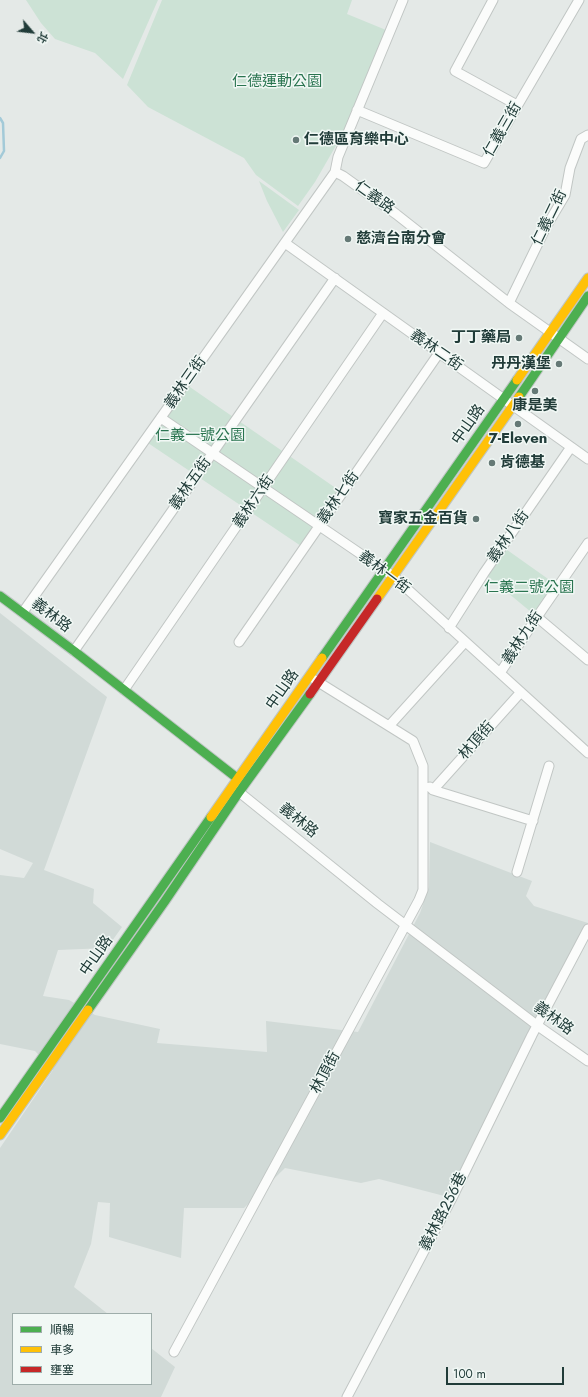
<!DOCTYPE html>
<meta charset="utf-8">
<style>
body{margin:0}
#map{position:relative;width:588px;height:1397px;overflow:hidden;background:#e4e9e7;font-family:Jost,"Noto Sans TC",sans-serif}
canvas{display:block}
.legend{position:absolute;left:12px;top:1313px;width:140px;height:72px;box-sizing:border-box;background:#f1f8f5;border:1px solid #9eadaa;margin:0;padding:5px 7px;list-style:none;font-size:12px;color:#213c39}
.legend li{display:flex;align-items:center;gap:8px;height:20px}
.legend b{width:20px;border:1px solid #9eadaa}
.north{position:absolute;left:12px;top:12px;width:40px;height:40px;-webkit-text-stroke:3px #f1f8f5;paint-order:stroke;rotate:118deg;font-size:11px;font-weight:700;line-height:16px;text-align:center;color:#213c39}
.north::after{content:'';display:block;margin:auto;width:14px;height:18px;background:#213c39;clip-path:polygon(50% 0,100% 100%,50% 72%,0 100%)}
.scale{position:absolute;left:446px;top:1367px;width:118px;height:18px;box-sizing:border-box;border:2px solid #213c39;border-top:0;padding-left:5px;font-size:12px;line-height:14px;white-space:nowrap;color:#213c39;-webkit-text-stroke:3px #f1f8f5;paint-order:stroke}
</style>
<div id="map">
<canvas width="588" height="1397"></canvas>
<ul class="legend">
<li><b style="height:5px;background:#4caf50"></b>順暢</li>
<li><b style="height:5px;background:#ffc107"></b>車多</li>
<li><b style="height:5px;background:#c62828"></b>壅塞</li>
</ul>
<div class="north">北</div>
<div class="scale">100 m</div>
</div>
<script>
const c = document.querySelector('canvas').getContext('2d');
c.lineJoin = 'round';
function paint(path, color) { c.fillStyle = color; c.fill(path, 'evenodd'); }
const toPath = rows => new Path2D(rows.map(r => 'M' + r).join(''));
function strokePath(path, color, width, dash) { c.strokeStyle = color; c.lineWidth = width; c.lineCap = dash ? 'butt' : 'round'; c.setLineDash(dash || []); c.stroke(path); }
function drawText(font, color, halo, rows, align = 'center') {
  c.font = font + ' Jost,"Noto Sans TC",sans-serif'; c.lineWidth = 3; c.setLineDash([]); c.textBaseline = 'middle'; c.strokeStyle = halo; c.fillStyle = color; for (const [text, x, y, turn = 0] of rows) {
    c.save(); c.translate(x, y); c.rotate((+turn || 0) * Math.PI / 180); c.textAlign = isNaN(turn) ? turn : align; if (halo) c.strokeText(text, 0, 0); c.fillText(text, 0, 0); c.restore();
  }
}
const built = toPath([
 [0,613,107,697,44,870,94,889,93,903,122,927,107,948,58,950,43,996,69,1000,95,1015,160,1029,157,1043,267,1052,266,1021,358,1032,420,913,429,887,430,842,532,881,526,896,534,906,588,923,588,929,452,1198,379,1179,361,1183,285,1168,244,1208,184,1208,181,1258,109,1237,110,1203,98,1202,91,1244,74,1287,108,1314,13,1314,13,1384,151,1384,151,1348,175,1367,161,1397,0,1397,0,1148,53,1070,35,1051,0,1044,0,875,24,878,33,863,0,849]
]);
const green = toPath([
 [26,0,158,0,123,79,95,53,55,39,41,23],
 [162,0,352,0,347,14,386,30,349,123,315,182,298,206,256,175,244,158,148,107,127,85],
 [259,181,299,210,283,232,267,201],
 [187,385,340,491,301,546,148,443],
 [503,547,558,586,537,617,484,573]
]);
const stream = toPath([
 [0,118,3,123,4,151,0,158]
]);
const street = toPath([
 [403,0,338,157,335,172,343,176,396,214,509,303,588,359],
 [493,0,455,71,517,105],
 [357,110,484,163,579,0],
 [285,243,588,459],
 [509,303,546,227,565,195,570,168,581,139,588,135],
 [161,418,393,576,588,753],
 [23,612,335,172],
 [537,617,588,660],
 [449,628,484,573,571,447],
 [239,642,439,353],
 [74,651,335,278],
 [500,673,537,617,588,543],
 [124,690,383,313],
 [389,726,465,642],
 [430,787,433,790,533,821],
 [239,788,239,792,378,904,538,1026,588,1061],
 [433,790,521,692],
 [517,872,549,766],
 [174,1352,419,900,423,890,423,766,413,741,315,680],
 [347,1397,452,1198,532,1035,588,929]
]);
const fast = toPath([
 [519,397,588,296],
 [0,596,74,651,237,778],
 [322,658,517,380],
 [88,1010,165,901,239,792,310,694],
 [0,1118,211,817]
]);
const slow = toPath([
 [517,380,588,278],
 [377,599,519,397],
 [211,817,322,658],
 [0,1135,88,1010]
]);
const jam = toPath([
 [310,694,377,599]
]);
const markers = [
 [296,140,4,"#657976"],
 [348,239,4,"#657976"],
 [519,338,4,"#657976"],
 [559,364,4,"#657976"],
 [535,391,4,"#657976"],
 [518,424,4,"#657976"],
 [492,463,4,"#657976"],
 [476,519,4,"#657976"]
];
const parkNames = [
 ["仁德運動公園",277,82],
 ["仁義一號公園",200,436],
 ["仁義二號公園",529,588]
];
const streetNames = [
 ["仁義三街",503,130,-60],
 ["仁義路",374,198,36],
 ["仁義二街",550,218,-64],
 ["義林二街",436,351,35],
 ["義林三街",186,383,-55],
 ["中山路",469,425,-55],
 ["義林五街",191,484,-55],
 ["義林七街",339,498,-55],
 ["義林六街",254,502,-56],
 ["義林八街",509,537,-55],
 ["義林一街",384,573,37],
 ["義林路",51,616,37],
 ["義林九街",523,638,-57],
 ["中山路",283,690,-55],
 ["林頂街",477,741,-48],
 ["義林路",298,821,39],
 ["中山路",97,956,-55],
 ["義林路",553,1019,36],
 ["林頂街",326,1073,-62],
 ["義林路256巷",444,1212,-63]
];
const poiNames = [
 ["仁德區育樂中心",304,140],
 ["慈濟台南分會",356,239],
 ["丁丁藥局",511,338,"right"],
 ["丹丹漢堡",551,364,"right"],
 ["康是美",535,406,"center"],
 ["7-Eleven",518,439,"center"],
 ["肯德基",500,463],
 ["寶家五金百貨",468,519,"right"]
];
paint(built, '#d1dad7');
paint(green, '#cce2d5');
strokePath(stream, '#a3cad8', 2.5);
strokePath(street, '#c1c6c4', 11);
strokePath(fast, '#bfc6c4', 11);
strokePath(slow, '#bfc6c4', 11);
strokePath(jam, '#bfc6c4', 11);
strokePath(street, '#fbfcfb', 9);
strokePath(fast, '#4caf50', 9);
strokePath(slow, '#ffc107', 9);
strokePath(jam, '#c62828', 9);
for (const [x, y, r, color] of markers) { const dot = new Path2D(); dot.arc(x, y, r, 0, 2 * Math.PI); c.fillStyle = color; c.fill(dot); strokePath(dot, '#f1f8f5', 1.5); }
drawText('15px', '#2a7450', '#f1f8f5', parkNames);
drawText('15px', '#213c39', '#f1f8f5', streetNames);
drawText('bold 15px', '#213c39', '#f1f8f5', poiNames, 'left');
</script>
